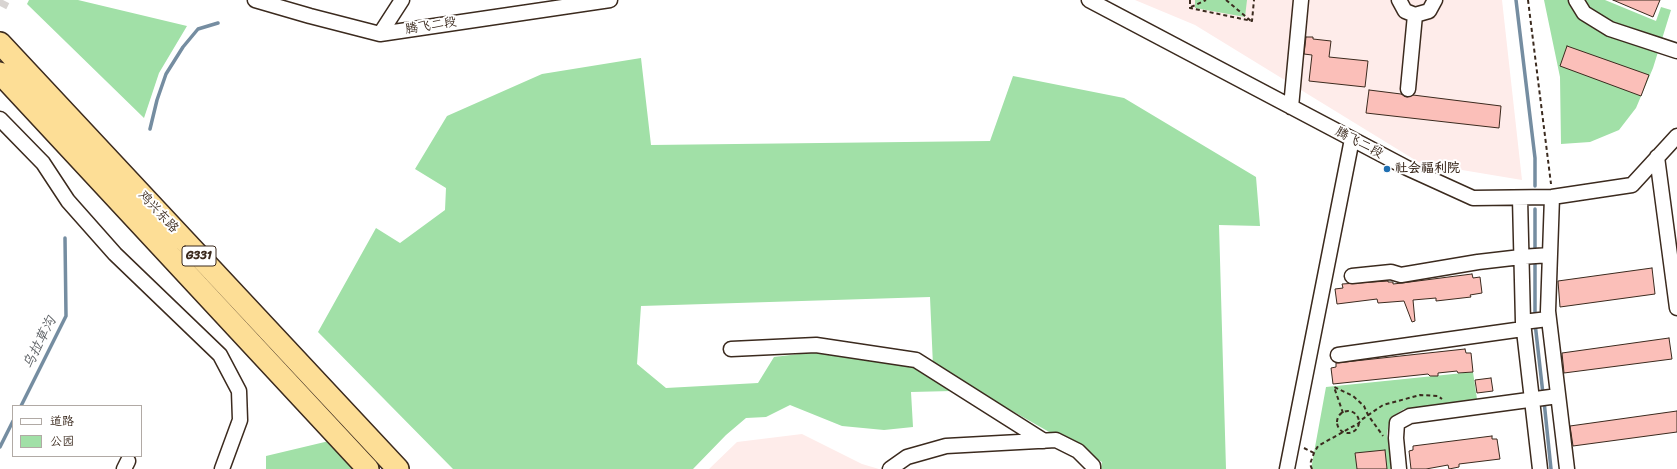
<!DOCTYPE html>
<meta charset="utf-8">
<style>
body{margin:0}
#map{position:relative;width:1677px;height:469px;overflow:hidden;background:#fff;font-family:Sriracha,"LXGW WenKai TC",sans-serif}
canvas{display:block}
.legend{position:absolute;left:12px;top:405px;width:130px;height:52px;box-sizing:border-box;background:#fff;border:1px solid #b1aaa5;margin:0;padding:5px 7px;list-style:none;font-size:12px;color:#3b2a1e}
.legend li{display:flex;align-items:center;gap:8px;height:20px}
.legend b{width:20px;border:1px solid #b1aaa5}
</style>
<div id="map">
<canvas width="1677" height="469"></canvas>
<ul class="legend">
<li><b style="height:5px;background:#fff"></b>道路</li>
<li><b style="height:11px;background:#a1e0a7"></b>公园</li>
</ul>
</div>
<script>
const c = document.querySelector('canvas').getContext('2d');
c.lineJoin = 'round';
function paint(path, color) { c.fillStyle = color; c.fill(path, 'evenodd'); }
const toPath = rows => new Path2D(rows.map(r => 'M' + r).join(''));
function strokePath(path, color, width, dash) { c.strokeStyle = color; c.lineWidth = width; c.lineCap = dash ? 'butt' : 'round'; c.setLineDash(dash || []); c.stroke(path); }
function drawText(font, color, halo, rows, align = 'center') {
  c.font = font + ' Sriracha,"LXGW WenKai TC",sans-serif'; c.lineWidth = 4; c.setLineDash([]); c.textBaseline = 'middle'; c.strokeStyle = halo; c.fillStyle = color; for (const [text, x, y, turn = 0] of rows) {
    c.save(); c.translate(x, y); c.rotate((+turn || 0) * Math.PI / 180); c.textAlign = isNaN(turn) ? turn : align; if (halo) c.strokeText(text, 0, 0); c.fillText(text, 0, 0); c.restore();
  }
}
const built = toPath([
 [1135,0,1502,0,1522,180,1420,163,1195,25],
 [802,434,862,464,879,469,709,469,737,442]
]);
const green = toPath([
 [29,0,78,0,187,26,159,73,144,118,27,4],
 [1195,0,1247,0,1245,17,1195,8],
 [1544,0,1605,0,1656,21,1661,7,1671,10,1653,68,1636,108,1619,130,1590,142,1561,144,1560,77],
 [641,58,651,145,990,141,1013,76,1124,98,1256,177,1260,226,1219,225,1226,469,1101,469,1102,462,933,366,930,297,641,306,637,364,666,388,758,383,774,357,816,352,915,368,952,391,911,392,913,427,884,430,842,426,790,405,766,417,746,418,726,435,693,469,453,469,318,332,376,228,400,243,445,210,446,188,415,169,447,116,542,74],
 [1473,372,1477,399,1404,409,1390,418,1387,434,1392,469,1311,469,1326,387],
 [329,441,353,469,266,469,266,456]
]);
const stream = toPath([
 [1516,0,1535,158,1535,186],
 [150,129,157,100,166,74,183,47,198,29,218,23],
 [1535,253,1535,209],
 [1535,317,1535,259],
 [1535,323,1543,394],
 [1544,401,1551,469],
 [21,406,66,316,65,238],
 [0,447,13,421]
]);
const building = toPath([
 [1613,0,1660,0,1653,17,1613,0],
 [1306,37,1313,37,1313,39,1331,41,1329,57,1368,61,1365,87,1309,81,1312,55,1304,54,1306,37],
 [1567,46,1649,75,1641,96,1560,66,1567,46],
 [1369,90,1401,94,1407,97,1413,95,1501,106,1499,128,1366,113,1369,90],
 [1652,268,1655,294,1560,307,1558,281,1652,268],
 [1472,274,1473,278,1480,277,1482,293,1470,295,1471,297,1436,301,1436,298,1413,300,1415,321,1412,322,1404,301,1378,303,1377,299,1337,304,1335,289,1343,288,1342,284,1388,281,1388,282,1393,282,1393,284,1402,283,1472,274],
 [1669,338,1672,359,1564,373,1562,353,1669,338],
 [1465,349,1466,353,1471,353,1473,372,1458,373,1457,371,1438,373,1438,376,1430,376,1428,374,1333,384,1331,368,1336,367,1336,363,1465,349],
 [1491,378,1493,391,1477,393,1475,380,1491,378],
 [1677,411,1677,432,1573,446,1570,426,1677,411],
 [1492,436,1492,439,1497,439,1500,459,1459,464,1459,467,1449,469,1448,465,1426,469,1411,469,1409,451,1413,450,1413,446,1492,436],
 [1385,450,1387,469,1357,469,1355,453,1385,450]
]);
const minorTunnel = toPath([
 [0,6,3,0]
]);
const path = toPath([
 [1190,0,1190,8,1252,21,1254,0],
 [1226,0,1251,21],
 [1528,0,1551,184],
 [1191,7,1206,0],
 '1337 422a11 11 0 1 1 22 0a11 11 0 1 1-22 0Z',
 [1343,413,1334,387,1353,396,1364,406,1368,415,1383,436],
 [1304,448,1314,453],
 [1312,469,1310,464,1314,453,1318,446,1359,423,1361,420,1383,405,1420,395,1438,396,1442,399]
]);
const minor = toPath([
 [255,0,310,16,380,34,610,0],
 [1089,0,1407,168,1473,198,1552,197,1632,185,1677,136],
 [1399,0,1405,11,1415,15,1429,11,1435,0],
 [1576,0,1584,13,1610,29,1677,51],
 [380,34,402,0],
 [1408,89,1415,15],
 [1291,107,1301,0],
 [0,119,43,163,68,201,115,254,220,355,239,391,240,420,222,469],
 [1657,157,1677,308],
 [1552,197,1548,311,1567,469],
 [1520,198,1523,322,1540,469],
 [1352,276,1391,272,1401,275,1478,262,1521,257,1550,255],
 [1523,322,1548,319],
 [731,349,816,345,916,360,1044,441],
 [1338,355,1523,329],
 [124,469,128,461],
 [890,469,907,457,946,446,1056,440,1078,451,1093,466,1093,469],
 [1287,469,1352,139],
 [1399,469,1396,438,1397,423,1410,416,1558,396]
]);
const highway = toPath([
 [0,43,398,469],
 [0,73,368,469]
]);
const markers = [
 [1387,169,4,"#1f6fb2"]
];
const shields = [
 [199,256,34]
];
const shieldNames = [
 ["G331",199,256]
];
const streetNames = [
 ["腾飞二段",431,26,-9],
 ["腾飞二段",1359,143,28],
 ["鸡兴东路",158,212,47]
];
const poiNames = [
 ["社会福利院",1395,169]
];
const waterNames = [
 ["乌拉草沟",40,343,-63]
];
paint(built, '#feecea');
paint(green, '#a1e0a7');
strokePath(stream, '#758da1', 3.5);
paint(building, '#fbbfb9');
strokePath(building, '#3b2a1e', 1);
strokePath(minorTunnel, '#d8d4d2', 14, [14, 7]);
strokePath(minor, '#3b2a1e', 17);
strokePath(highway, '#3b2a1e', 24);
strokePath(path, '#3b2a1e', 2, [4, 3]);
strokePath(minor, '#fff', 14);
strokePath(highway, '#fdde96', 21);
for (const [x, y, r, color] of markers) { const dot = new Path2D(); dot.arc(x, y, r, 0, 2 * Math.PI); c.fillStyle = color; c.fill(dot); strokePath(dot, '#fff', 1.5); }
for (const [x, y, w] of shields) { const box = new Path2D(); box.roundRect(x - w / 2, y - 10, w, 20, 3); c.fillStyle = '#fff'; c.fill(box); strokePath(box, '#3b2a1e', 1); }
drawText('bold 12px', '#3b2a1e', null, shieldNames);
drawText('13px', '#3b2a1e', '#fff', streetNames);
drawText('bold 13px', '#3b2a1e', '#fff', poiNames, 'left');
drawText('italic 14px', '#585c60', '#fff', waterNames);
</script>
